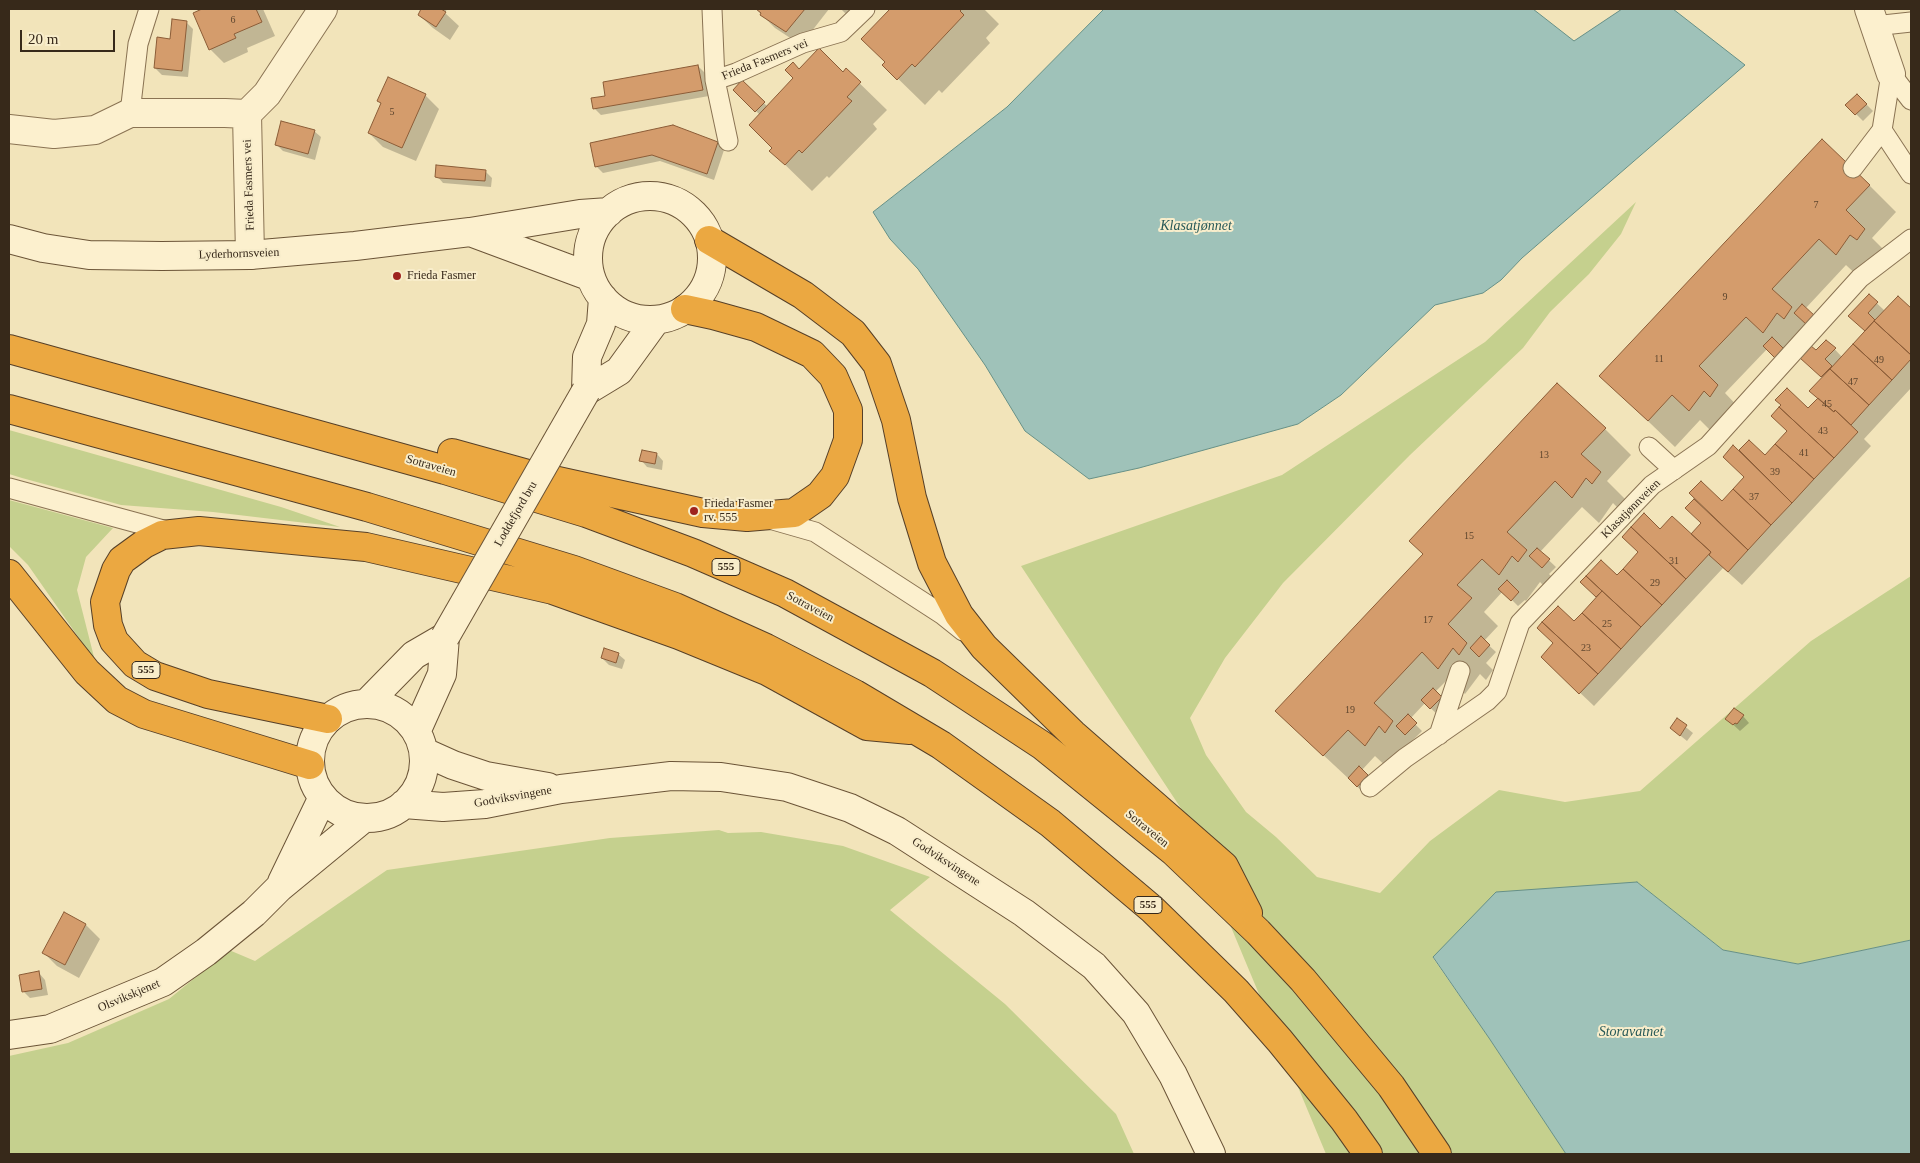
<!DOCTYPE html>
<meta charset="utf-8">
<style>
body{margin:0}
#map{position:relative;width:1920px;height:1163px;overflow:hidden;background:#f2e4ba;font-family:Georgia,serif}
canvas{display:block}
.frame{position:absolute;inset:0;border:10px solid #37291a;pointer-events:none}
.scale{position:absolute;left:20px;top:30px;width:95px;height:22px;box-sizing:border-box;border:2px solid #37291a;border-top:0;padding-left:6px;font-size:15px;line-height:18px;white-space:nowrap;color:#37291a;-webkit-text-stroke:4px #f8edcb;paint-order:stroke}
</style>
<div id="map">
<canvas width="1920" height="1163"></canvas>
<div class="frame"></div>
<div class="scale">20 m</div>
</div>
<script>
const c = document.querySelector('canvas').getContext('2d');
c.lineJoin = 'round';
function paint(path, color) { c.fillStyle = color; c.fill(path, 'evenodd'); }
const toPath = rows => new Path2D(rows.map(r => 'M' + r).join(''));
function strokePath(path, color, width, dash) { c.strokeStyle = color; c.lineWidth = width; c.lineCap = dash ? 'butt' : 'round'; c.setLineDash(dash || []); c.stroke(path); }
function drawText(font, color, halo, rows, align = 'center') {
  c.font = font + ' Georgia,serif'; c.lineWidth = 4; c.setLineDash([]); c.textBaseline = 'middle'; c.strokeStyle = halo; c.fillStyle = color; for (const [text, x, y, turn = 0] of rows) {
    c.save(); c.translate(x, y); c.rotate((+turn || 0) * Math.PI / 180); c.textAlign = isNaN(turn) ? turn : align; if (halo) c.strokeText(text, 0, 0); c.fillText(text, 0, 0); c.restore();
  }
}
const green = toPath([
 [1636,202,1621,234,1589,274,1550,312,1523,348,1410,455,1283,583,1225,658,1190,718,1206,755,1246,812,1276,837,1317,877,1380,893,1430,841,1499,790,1565,802,1640,791,1811,641,1911,576,1911,940,1798,964,1723,950,1637,882,1433,958,1489,1038,1566,1154,1326,1154,1182,810,1021,566,1282,475,1485,342],
 [9,430,281,507,340,527,213,512,121,505,22,478,9,474],
 [9,500,113,528,86,557,77,590,95,661,28,565,9,546],
 [719,830,728,833,761,832,843,846,930,877,890,910,1005,1004,1116,1114,1134,1154,9,1154,9,1056,68,1043,169,999,229,950,255,961,387,870,610,838]
]);
const water = toPath([
 [1104,9,1533,9,1574,41,1622,9,1673,9,1745,65,1522,258,1501,280,1483,293,1435,305,1341,395,1298,424,1139,468,1089,479,1025,431,985,365,918,269,890,239,873,212,1007,107,1104,9],
 [1637,882,1723,950,1798,964,1911,940,1911,1154,1566,1154,1489,1038,1433,957,1496,892,1637,882]
]);
const shadow = toPath([
 [205,9,263,9,275,36,247,48,248,52,224,63,210,49,194,14],
 [423,9,447,9,445,13,459,26,450,40,433,28,419,15],
 [756,9,829,9,801,45,775,28],
 [841,9,870,9,848,16],
 [892,9,984,9,999,24,986,38,990,43,942,93,939,90,925,105,884,65,886,62,863,39],
 [186,22,193,29,188,77,162,75,155,68,171,40],
 [698,66,705,73,709,96,601,115,594,108,607,97],
 [799,70,843,73,846,70,887,110,873,124,877,129,829,178,827,176,812,191,771,151,774,148,760,115,735,90,742,82,768,107,795,78],
 [425,95,439,109,416,161,383,147,369,133,382,104,379,101],
 [1857,95,1873,111,1863,121,1847,105],
 [673,127,718,143,724,150,714,180,660,161,603,173,597,167],
 [314,131,321,137,315,160,283,151,276,144],
 [485,171,492,178,491,187,443,183,437,176],
 [1869,185,1896,212,1872,238,1891,257,1863,281,1846,265,1805,309,1814,331,1790,358,1768,348,1725,393,1744,413,1716,436,1700,420,1675,447,1601,376],
 [1869,296,1885,311,1898,297,1911,310,1911,388,1864,439,1871,446,1742,585,1723,568,1594,706,1556,670,1574,623,1598,598,1582,582,1601,561,1617,577,1660,531,1691,536,1702,524,1687,508,1696,498,1722,503,1745,478,1739,452,1749,442,1765,457,1819,399,1823,378,1802,358,1816,352,1827,341,1842,357,1866,332],
 [1605,429,1631,455,1607,481,1626,500,1619,509,1613,503,1599,523,1582,507,1540,552,1556,567,1549,574,1553,578,1546,588,1540,582,1526,601,1525,600,1518,606,1503,591,1484,612,1498,626,1484,641,1496,652,1486,663,1493,670,1486,680,1480,674,1465,694,1449,678,1435,692,1448,704,1438,715,1425,703,1410,719,1422,731,1412,741,1419,748,1392,772,1375,756,1362,770,1374,782,1364,793,1304,737],
 [657,454,663,461,662,470,647,467,641,460],
 [618,654,625,660,622,669,609,665,602,658],
 [1743,716,1749,723,1740,731,1727,719],
 [1677,720,1693,733,1687,741,1671,728],
 [64,914,86,925,100,939,79,978,57,966,44,953],
 [39,973,45,980,48,995,30,998,24,992,21,976]
]);
const building = toPath([
 [202,9,256,9,262,22,234,34,236,38,209,50,193,13,202,9],
 [421,9,441,9,446,12,436,27,418,15,421,9],
 [756,9,805,9,786,32,760,15,761,13,756,9],
 [890,9,962,9,960,11,964,15,915,67,912,64,897,80,882,65,885,62,861,39,890,9],
 [172,19,187,21,182,71,154,68,157,37,170,39,172,19],
 [819,48,843,72,846,68,861,82,847,97,852,101,802,153,799,150,785,165,769,151,772,148,749,125,793,78,785,70,793,62,799,69,819,48],
 [698,65,703,90,593,109,591,98,605,96,603,82,698,65],
 [388,77,426,94,402,148,368,133,381,103,377,101,388,77],
 [742,80,765,102,755,112,733,90,742,80],
 [1857,94,1867,104,1855,115,1845,105,1857,94],
 [281,121,315,130,308,154,275,145,281,121],
 [673,125,718,142,707,174,652,155,595,167,590,143,673,125],
 [1822,139,1870,185,1846,210,1865,229,1857,240,1850,235,1836,255,1819,239,1772,289,1792,307,1784,319,1777,313,1763,333,1746,317,1699,366,1718,385,1710,397,1704,391,1689,411,1672,395,1648,421,1599,376,1822,139],
 [436,165,486,170,485,181,439,178,435,177,436,165],
 [1869,294,1878,302,1868,313,1875,320,1865,331,1848,316,1869,294],
 [1898,296,1911,308,1911,355,1874,321,1898,296],
 [1802,304,1815,316,1807,325,1794,313,1802,304],
 [1874,321,1911,355,1911,359,1892,380,1853,344,1874,321],
 [1772,337,1784,349,1775,358,1763,346,1772,337],
 [1826,340,1836,348,1825,359,1832,366,1821,377,1800,358,1811,346,1816,350,1826,340],
 [1853,344,1892,380,1869,405,1830,369,1853,344],
 [1830,369,1869,405,1851,425,1835,410,1834,412,1809,391,1830,369],
 [1557,383,1606,428,1581,454,1601,472,1592,484,1586,478,1572,498,1555,481,1507,532,1527,550,1518,562,1512,556,1499,575,1482,559,1457,585,1472,598,1448,624,1467,643,1459,655,1453,648,1438,669,1422,652,1374,703,1393,721,1385,733,1379,726,1365,746,1348,730,1323,756,1275,711,1423,554,1409,541,1557,383],
 [1787,388,1808,408,1818,398,1834,412,1835,410,1858,432,1834,458,1779,407,1781,405,1775,400,1787,388],
 [1779,407,1834,458,1814,479,1775,444,1787,431,1771,416,1779,407],
 [1749,440,1765,455,1775,444,1814,479,1792,503,1739,450,1749,440],
 [1733,445,1792,503,1771,525,1733,489,1744,477,1723,457,1733,445],
 [642,450,657,453,655,464,639,461,642,450],
 [1701,481,1722,501,1733,489,1771,525,1748,550,1689,493,1701,481],
 [1694,499,1748,550,1728,572,1709,555,1711,552,1691,534,1701,523,1685,508,1694,499],
 [1644,513,1660,529,1672,516,1711,552,1686,579,1631,527,1644,513],
 [1631,527,1686,579,1662,605,1623,569,1638,552,1622,537,1631,527],
 [1537,548,1550,559,1542,568,1529,556,1537,548],
 [1601,560,1617,575,1623,569,1662,605,1641,627,1586,576,1601,560],
 [1586,576,1602,591,1596,597,1580,582,1586,576],
 [1507,580,1519,592,1511,601,1498,589,1507,580],
 [1602,591,1641,627,1621,649,1582,613,1602,591],
 [1558,606,1574,621,1582,613,1621,649,1598,674,1542,622,1558,606],
 [1542,622,1598,674,1579,694,1541,657,1553,643,1537,628,1542,622],
 [1481,636,1490,645,1479,657,1470,648,1481,636],
 [604,648,619,653,616,663,601,658,604,648],
 [1433,688,1442,697,1430,709,1421,700,1433,688],
 [1734,708,1744,715,1737,724,1735,723,1733,725,1725,719,1734,708],
 [1408,714,1417,723,1405,735,1396,726,1408,714],
 [1677,718,1687,725,1680,736,1670,728,1677,718],
 [1359,766,1368,775,1357,787,1348,778,1359,766],
 [64,912,86,924,65,965,42,953,64,912],
 [39,971,42,989,22,992,19,975,39,971]
]);
const lane = toPath([
 [712,9,715,80,728,141],
 [1874,26,1911,22],
 [1891,74,1882,130,1911,174],
 [1891,74,1911,100],
 [715,80,736,73,803,43,841,32,865,9],
 [130,113,138,44,149,9],
 [1853,168,1882,130],
 [1649,447,1674,470],
 [9,488,174,533],
 [773,520,815,532,943,615,963,631],
 [1439,735,1460,671],
 [1370,787,1405,758,1487,701,1497,691,1520,623,1652,485,1708,446,1860,278,1911,239]
]);
const street = toPath([
 [1869,9,1891,74],
 [9,129,54,134,95,130,130,113,225,113,247,114],
 [250,255,247,114,267,94,323,9]
]);
const secondary = toPath([
 '588 258a62 62 0 1 1 124 0a62 62 0 1 1-124 0Z',
 [470,232,591,277],
 [9,239,43,248,89,255,162,256,250,255,355,246,470,232,580,214,609,212],
 [586,391,619,371,656,320],
 [586,391,587,357,601,324,603,298],
 [367,703,414,655,445,637],
 '310 761a57 57 0 1 1 114 0a57 57 0 1 1-114 0Z',
 [416,732,442,674,445,637],
 [424,752,453,765,486,776,548,787],
 [404,804,443,807,485,804,561,789,671,776,721,777,787,787,850,808,897,831,1024,913,1094,966,1136,1013,1173,1075,1211,1154],
 [282,882,323,797],
 [9,1035,50,1029,163,982,206,952,254,913,279,888,364,818]
]);
const highway = toPath([
 [709,240,803,295,853,333,877,364,896,420,912,498,932,563,959,615,984,647,1073,734,1224,866,1248,913],
 [9,349,445,470,586,513,693,553,785,593,932,673,1043,746,1173,851,1258,932,1303,980,1391,1086,1437,1154],
 [9,409,367,507,574,570,675,607,766,648,855,694,941,745,1050,823,1152,909,1236,991,1280,1041,1344,1120,1368,1154],
 [452,453,535,476,703,513,747,517,794,513,820,495,835,476,848,440,848,410,833,376,812,354,756,327,713,315,685,309],
 [9,574,87,672,117,700,144,714,310,765],
 [328,719,208,694,155,676,135,664,114,641,108,625,105,602,116,570,122,560,144,544,162,535,199,531,366,547,553,590,679,635,767,671,867,726,910,730]
]);
const secondaryBridge = toPath([
 [445,637,586,391]
]);
const markers = [
 [397,276,5,"#9e231e"],
 [694,511,5,"#9e231e"]
];
const numberNames = [
 ["6",233,20],
 ["5",392,112],
 ["7",1816,205],
 ["9",1725,297],
 ["11",1659,359],
 ["49",1879,360],
 ["47",1853,382],
 ["45",1827,404],
 ["43",1823,431],
 ["41",1804,453],
 ["13",1544,455],
 ["39",1775,472],
 ["37",1754,497],
 ["15",1469,536],
 ["31",1674,561],
 ["29",1655,583],
 ["17",1428,620],
 ["25",1607,624],
 ["23",1586,648],
 ["19",1350,710]
];
const shields = [
 [726,567,28],
 [146,670,28],
 [1148,905,28]
];
const shieldNames = [
 ["555",726,567],
 ["555",146,670],
 ["555",1148,905]
];
const streetNames = [
 ["Frieda Fasmers vei",765,60,-22],
 ["Frieda Fasmers vei",249,185,-92],
 ["Lyderhornsveien",239,254,-2],
 ["Sotraveien",431,466,16],
 ["Klasatjønnveien",1631,509,-45],
 ["Loddefjord bru",516,514,-60],
 ["Sotraveien",810,607,28],
 ["Godviksvingene",513,797,-10],
 ["Sotraveien",1147,829,39],
 ["Godviksvingene",946,862,33],
 ["Olsvikskjenet",129,996,-23]
];
const poiNames = [
 ["Frieda Fasmer",407,276],
 ["Frieda Fasmer",704,504],
 ["rv. 555",704,518]
];
const waterNames = [
 ["Klasatjønnet",1196,226],
 ["Storavatnet",1631,1032]
];
paint(green, '#c5d08e');
paint(water, '#9fc2b9');
strokePath(water, '#669087', 1);
paint(shadow, '#0003');
paint(building, '#d49c6c');
strokePath(building, '#8b5c37', 1);
strokePath(lane, '#8a7353', 21);
strokePath(street, '#8a7353', 30);
strokePath(secondary, '#6b5437', 30);
strokePath(highway, '#574028', 30);
strokePath(lane, '#fcf0ce', 19);
strokePath(street, '#fcf0ce', 28);
strokePath(secondary, '#fcf0ce', 28);
strokePath(highway, '#eba841', 28);
strokePath(secondaryBridge, '#6b5437', 30, []);
strokePath(secondaryBridge, '#fcf0ce', 28);
for (const [x, y, r, color] of markers) { const dot = new Path2D(); dot.arc(x, y, r, 0, 2 * Math.PI); c.fillStyle = color; c.fill(dot); strokePath(dot, '#f8edcb', 2); }
drawText('10px', '#5e462e', null, numberNames);
for (const [x, y, w] of shields) { const box = new Path2D(); box.roundRect(x - w / 2, y - 8.5, w, 17, 4); c.fillStyle = '#f8edcb'; c.fill(box); strokePath(box, '#37291a', 1); }
drawText('bold 11px', '#37291a', null, shieldNames);
drawText('12px', '#37291a', '#f8edcb', streetNames);
drawText('12px', '#37291a', '#f8edcb', poiNames, 'left');
drawText('italic 14px', '#275958', '#f8edcb', waterNames);
</script>
